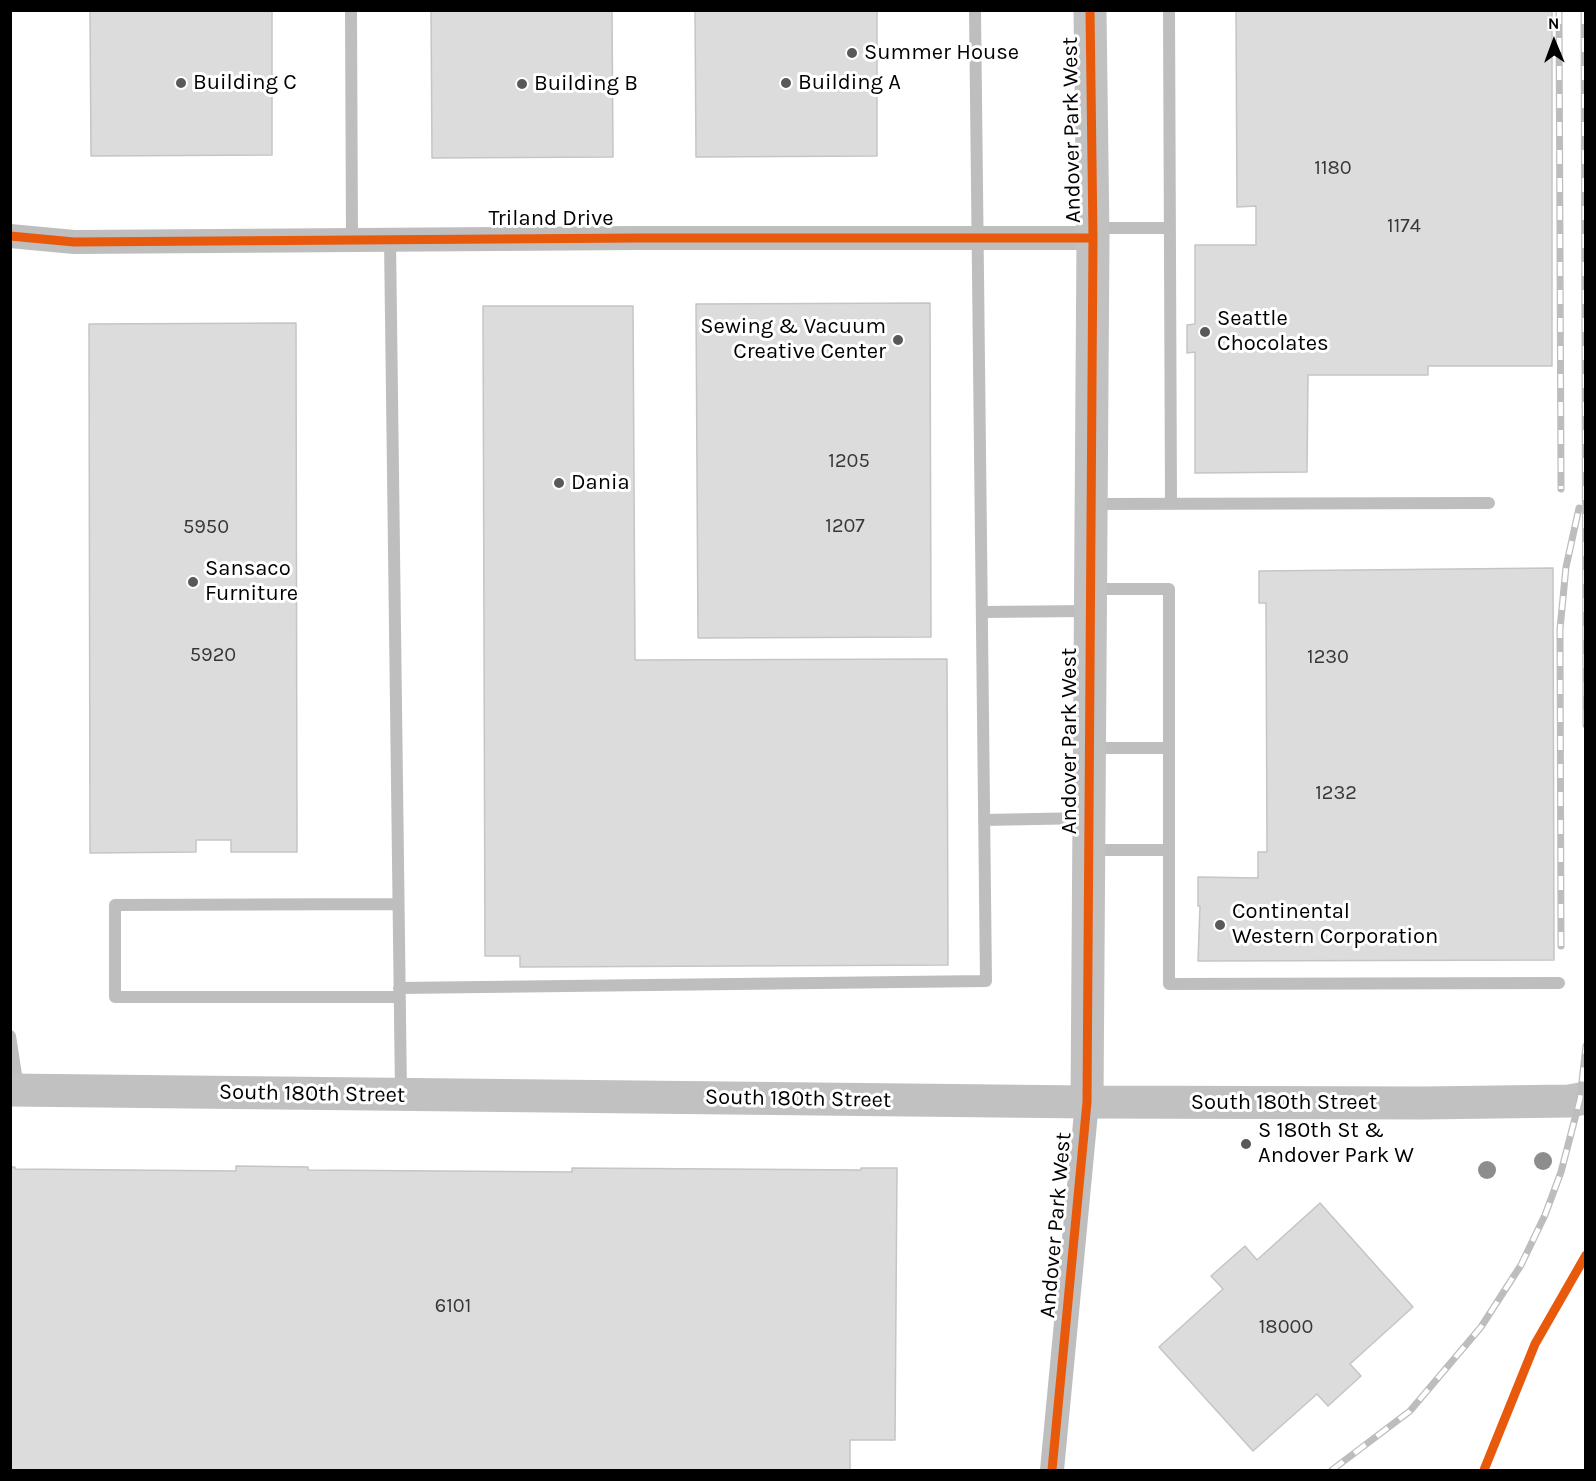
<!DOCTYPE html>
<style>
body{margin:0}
#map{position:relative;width:1596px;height:1481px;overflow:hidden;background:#fff;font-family:Karla,sans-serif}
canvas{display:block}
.frame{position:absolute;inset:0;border:12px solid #000;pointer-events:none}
.north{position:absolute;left:1524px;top:12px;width:60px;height:60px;-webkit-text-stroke:4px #fff;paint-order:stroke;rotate:359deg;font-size:16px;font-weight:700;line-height:24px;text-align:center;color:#000}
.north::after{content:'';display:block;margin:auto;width:21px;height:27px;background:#000;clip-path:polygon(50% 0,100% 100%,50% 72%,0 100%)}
</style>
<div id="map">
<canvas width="1596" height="1481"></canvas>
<div class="frame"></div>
<div class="north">N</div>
</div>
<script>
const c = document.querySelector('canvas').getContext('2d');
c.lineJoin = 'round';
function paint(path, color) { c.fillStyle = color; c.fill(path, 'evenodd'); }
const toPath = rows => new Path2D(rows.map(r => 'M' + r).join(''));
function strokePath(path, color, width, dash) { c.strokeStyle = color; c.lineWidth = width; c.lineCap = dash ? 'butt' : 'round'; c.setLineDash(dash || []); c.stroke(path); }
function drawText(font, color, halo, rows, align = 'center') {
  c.font = font + ' Karla,sans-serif'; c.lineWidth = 6; c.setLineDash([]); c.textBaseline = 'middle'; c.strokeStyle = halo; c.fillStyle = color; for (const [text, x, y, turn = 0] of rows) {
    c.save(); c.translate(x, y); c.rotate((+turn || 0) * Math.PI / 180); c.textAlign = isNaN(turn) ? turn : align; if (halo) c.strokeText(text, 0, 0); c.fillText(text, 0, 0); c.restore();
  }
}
const building = toPath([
 [90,10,272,10,272,155,91,156,90,10],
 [431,10,612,10,613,157,432,158,431,10],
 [695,10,877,10,877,156,696,157,695,10],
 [1236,10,1552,10,1552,366,1428,366,1428,375,1308,375,1307,472,1195,473,1195,352,1187,353,1187,325,1195,324,1195,245,1256,245,1256,206,1237,207,1236,10],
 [930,303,931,637,698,638,696,304,930,303],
 [483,306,633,306,635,660,947,659,948,965,520,967,520,956,485,956,483,306],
 [296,323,297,852,231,852,231,840,196,840,196,852,90,853,89,324,296,323],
 [1553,568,1554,960,1198,961,1200,906,1198,906,1198,877,1258,878,1258,852,1267,852,1266,603,1259,603,1259,571,1553,568],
 [236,1166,308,1167,308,1170,572,1172,572,1168,861,1170,861,1168,897,1168,895,1440,850,1440,850,1470,10,1470,10,1167,15,1167,15,1169,236,1171,236,1166],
 [1320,1203,1413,1307,1350,1364,1361,1376,1328,1406,1317,1394,1253,1451,1159,1347,1223,1289,1211,1276,1245,1246,1257,1260,1320,1203]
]);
const lane = toPath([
 [351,10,352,240],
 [1169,10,1171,504],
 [1094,228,1170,228],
 [390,240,401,1094],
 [1092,504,1489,503],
 [1092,589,1169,589,1169,984,1559,983],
 [982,612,1088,611],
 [1091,748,1169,748],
 [984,820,1088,818],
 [1090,850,1169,850],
 [398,904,115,905,115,997,399,997],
 [399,988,986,981,975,10],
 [10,1036,18,1088]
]);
const street = toPath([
 [10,236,74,242,639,238,1093,238],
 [1052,1470,1087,1102]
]);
const secondary = toPath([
 [10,1090,1087,1102,1423,1103,1569,1101,1586,1098],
 [1087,1102,1093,238,1090,10]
]);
const rail = toPath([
 [1559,10,1561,489],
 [1584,10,1586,725],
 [1561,946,1560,629,1566,567,1579,508],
 [1332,1470,1410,1411,1481,1327,1521,1265,1545,1215,1561,1172,1580,1099,1586,1046]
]);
const cycleway = toPath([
 [10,236,74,242,639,238,1093,238],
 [1052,1470,1087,1102,1093,238,1090,10],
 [1484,1470,1535,1344,1586,1255]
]);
const trees = [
 [1543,1161],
 [1487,1170]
];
const markers = [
 [852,53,6,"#595959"],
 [181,83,6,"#595959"],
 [786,83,6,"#595959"],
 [522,84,6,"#595959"],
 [1205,332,6,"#595959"],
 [898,340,6,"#595959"],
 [559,483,6,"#595959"],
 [193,582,6,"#595959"],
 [1220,925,6,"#595959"],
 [1246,1144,6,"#595959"]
];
const numberNames = [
 ["1180",1333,168],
 ["1174",1404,226],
 ["1205",849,461],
 ["1207",845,526],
 ["5950",206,527],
 ["5920",213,655],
 ["1230",1328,657],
 ["1232",1336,793],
 ["6101",453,1306],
 ["18000",1286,1327]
];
const poiNames = [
 ["Summer House",864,53],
 ["Building C",193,83],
 ["Building A",798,83],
 ["Building B",534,84],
 ["Seattle",1217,319],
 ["Chocolates",1217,344],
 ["Sewing & Vacuum",886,327,"right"],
 ["Creative Center",886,352,"right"],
 ["Dania",571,483],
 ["Sansaco",205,569],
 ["Furniture",205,594],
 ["Continental",1232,912],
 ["Western Corporation",1232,937],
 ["S 180th St &",1258,1131],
 ["Andover Park W",1258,1156]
];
const streetNames = [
 ["Andover Park West",1072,130,-91],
 ["Triland Drive",551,219],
 ["Andover Park West",1070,741,-90],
 ["South 180th Street",312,1094,1],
 ["South 180th Street",798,1099,1],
 ["South 180th Street",1284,1103],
 ["Andover Park West",1056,1225,-85]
];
paint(building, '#dcdcdc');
strokePath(building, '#c5c5c5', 1.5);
strokePath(lane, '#bebebe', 12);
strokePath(street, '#bebebe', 24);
strokePath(secondary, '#c1c1c1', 33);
strokePath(rail, '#bdbdbd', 7);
strokePath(rail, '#fff', 4.5, [14]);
strokePath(cycleway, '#e8590c', 9);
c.fillStyle = '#8d8d8d';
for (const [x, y] of trees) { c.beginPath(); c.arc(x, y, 9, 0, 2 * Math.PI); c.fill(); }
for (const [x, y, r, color] of markers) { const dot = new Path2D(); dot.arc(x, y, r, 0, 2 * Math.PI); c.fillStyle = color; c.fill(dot); strokePath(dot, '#fff', 2); }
drawText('20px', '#373737', null, numberNames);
drawText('22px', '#000', '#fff', poiNames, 'left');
drawText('22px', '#000', '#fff', streetNames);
</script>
